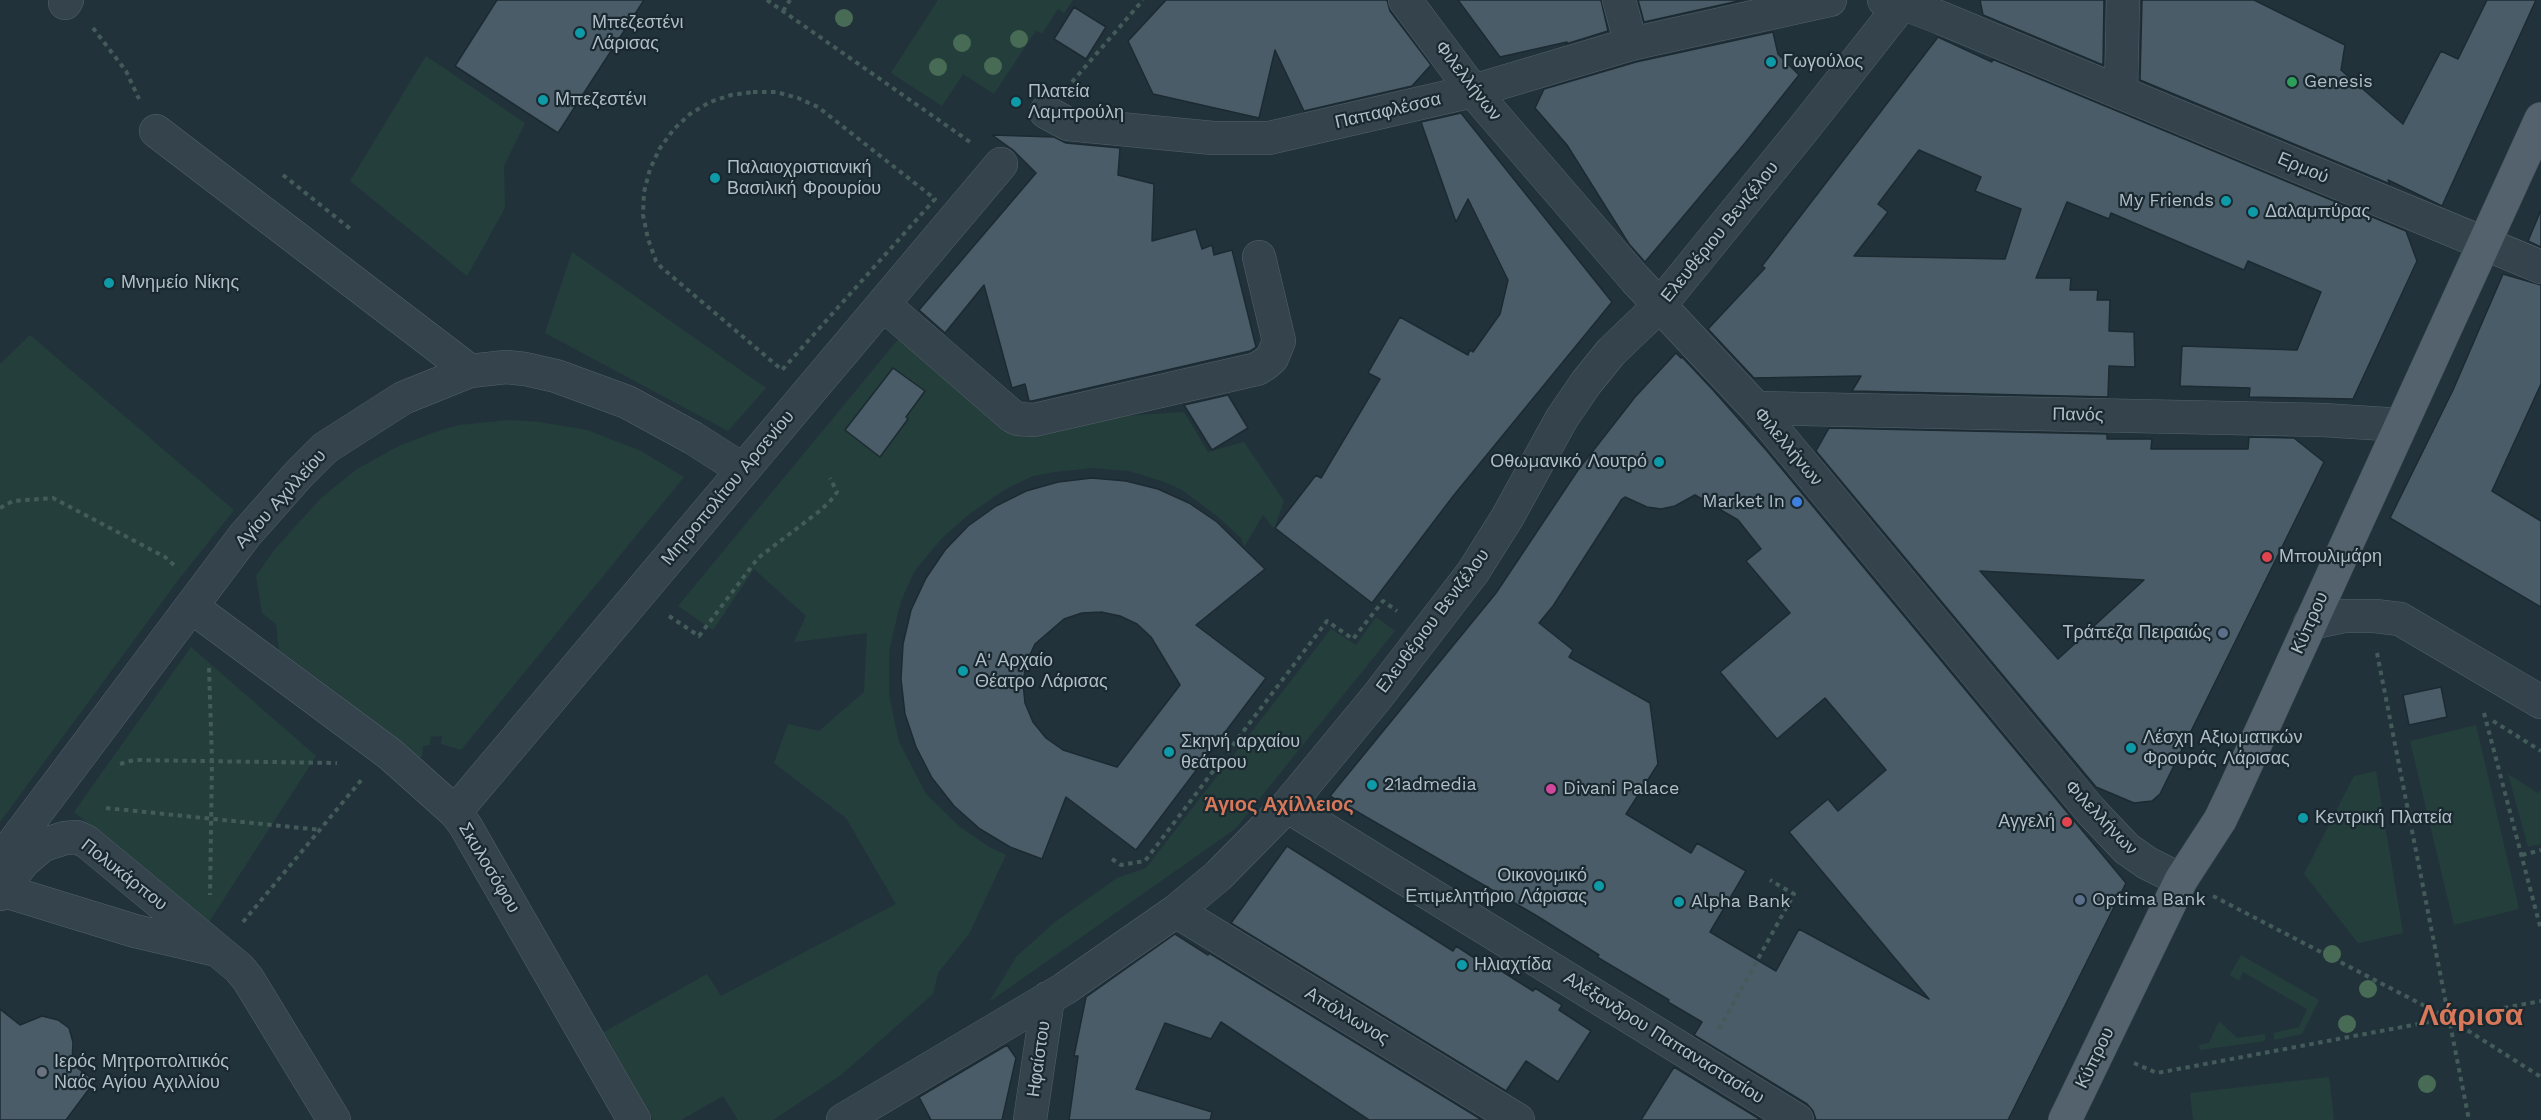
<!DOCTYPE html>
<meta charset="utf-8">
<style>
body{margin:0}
canvas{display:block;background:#21323b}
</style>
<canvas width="2541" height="1120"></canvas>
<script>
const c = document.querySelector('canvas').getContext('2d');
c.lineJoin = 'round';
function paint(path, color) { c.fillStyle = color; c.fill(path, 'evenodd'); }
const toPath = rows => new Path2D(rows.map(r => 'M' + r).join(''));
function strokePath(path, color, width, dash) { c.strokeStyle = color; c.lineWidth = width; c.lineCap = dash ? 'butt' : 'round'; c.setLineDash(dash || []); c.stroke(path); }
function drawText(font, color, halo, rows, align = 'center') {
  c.font = font + ' "Work Sans",sans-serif'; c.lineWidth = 4.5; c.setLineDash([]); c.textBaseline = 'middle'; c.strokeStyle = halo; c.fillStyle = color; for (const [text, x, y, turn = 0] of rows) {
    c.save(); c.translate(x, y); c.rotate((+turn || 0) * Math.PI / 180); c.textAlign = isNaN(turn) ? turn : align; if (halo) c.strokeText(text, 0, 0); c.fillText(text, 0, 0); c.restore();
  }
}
const green = toPath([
 [938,0,1073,0,1064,13,1058,9,1042,34,1036,30,994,94,963,74,942,106,891,73],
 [426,56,525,123,504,166,505,208,467,276,350,181],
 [572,252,766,388,728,431,545,333],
 [30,335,234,510,179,579,0,822,0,364],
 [900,337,972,403,1109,417,1184,412,1208,452,1244,442,1284,501,1274,529,1263,515,1244,547,1241,538,1217,516,1182,490,1162,481,1129,471,1092,468,1055,472,1033,476,1004,490,968,515,940,540,914,572,901,601,889,650,889,696,899,742,926,794,960,827,989,847,1006,855,969,934,938,973,933,994,841,1075,773,1120,738,1120,723,1096,681,1120,653,1120,604,1032,707,974,721,996,896,904,846,818,774,763,788,724,819,731,864,692,867,633,794,642,806,616,754,569,713,630,678,606],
 [510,420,539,422,587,430,641,451,684,477,461,750,441,744,442,736,431,737,430,745,423,746,422,757,406,757,343,705,345,699,279,650,276,624,262,613,256,576,275,549,321,498,357,469,399,446,432,433,459,425],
 [1376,617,1395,631,1235,829,989,1002,1016,957,1055,922,1117,878,1146,868,1331,629,1356,645],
 [191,647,316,756,209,922,74,812],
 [2476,725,2519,909,2454,925,2410,741],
 [2376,771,2403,933,2358,943,2304,874,2354,776],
 [2508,774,2538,793,2541,789,2541,844,2528,847],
 [2241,955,2319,1000,2302,1034,2274,1040,2274,1033,2299,1027,2307,1009,2243,972,2239,981,2230,975],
 [2219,1021,2237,1038,2265,1034,2265,1041,2200,1050,2199,1045,2209,1043],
 [2329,1077,2334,1120,2193,1120,2190,1093]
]);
const building = toPath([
 [497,0,644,0,558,133,455,66,497,0],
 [1166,0,1387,0,1390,11,1431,65,1412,86,1304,111,1275,50,1259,118,1153,94,1128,41,1166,0],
 [1458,0,1601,0,1608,31,1566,44,1567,42,1500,57,1458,0],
 [1638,0,1743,0,1644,22,1638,0],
 [1980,0,2104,0,2103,65,1983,15,1980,0],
 [2142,0,2254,0,2345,45,2341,70,2403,124,2441,51,2458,59,2487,0,2536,0,2442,206,2388,180,2390,184,2140,80,2142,0],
 [1074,7,1106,27,1086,59,1054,39,1074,7],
 [1773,32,1778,54,1799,75,1745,143,1645,262,1629,244,1567,145,1535,108,1544,89,1636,62,1773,32],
 [1938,37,1992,62,1992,59,2406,231,2417,261,2353,399,2249,397,2250,388,2180,386,2182,346,2297,350,2321,292,2248,261,2244,270,2111,213,2109,219,2067,202,2036,278,2071,278,2070,290,2098,290,2097,300,2110,300,2109,331,2134,332,2135,367,2109,366,2108,397,1852,391,1861,376,1754,378,1708,329,1765,268,1762,266,1938,37],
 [1919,150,1981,177,1975,191,2021,209,2005,259,1854,256,1888,212,1878,204,1919,150],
 [1461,113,1612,302,1454,495,1372,603,1275,528,1316,475,1321,478,1380,379,1368,373,1400,317,1468,355,1470,350,1473,352,1500,314,1508,280,1468,199,1456,222,1421,122,1461,113],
 [992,135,1054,137,1066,143,1120,148,1118,175,1154,184,1152,241,1196,229,1202,249,1212,245,1214,255,1232,250,1256,347,1250,351,1032,401,1029,401,1025,384,1012,388,984,285,945,333,919,310,1036,173,1013,150,992,135],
 [2541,210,2541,247,2528,241,2541,210],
 [2503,274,2541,285,2541,384,2492,491,2541,521,2541,607,2390,518,2453,390,2503,274],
 [1676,353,1681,358,1682,357,1713,390,1767,451,2126,883,2008,1120,1816,1120,1813,1111,1807,1104,1694,1035,1702,1022,1668,1002,1669,1000,1597,957,1599,955,1537,916,1330,796,1496,593,1578,470,1635,397,1676,353],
 [1695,495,1738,520,1761,549,1746,561,1790,613,1720,672,1777,739,1825,698,1886,770,1838,811,1828,799,1789,832,1929,999,1799,929,1776,971,1710,932,1746,871,1697,843,1691,853,1626,814,1658,764,1650,703,1569,657,1573,650,1539,623,1553,606,1622,499,1625,497,1647,507,1661,509,1675,506,1695,495],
 [893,368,925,391,906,417,908,419,880,457,845,430,893,368],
 [1228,395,1248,428,1212,450,1184,405,1228,395],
 [1829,428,2107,434,2107,439,2152,439,2151,449,2248,449,2249,437,2294,438,2324,462,2160,794,2152,801,2134,803,2096,787,1816,451,1829,428],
 [1980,571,2144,580,2058,659,1980,571],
 [1092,478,1126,481,1158,489,1189,503,1217,522,1265,569,1196,625,1266,678,1136,850,1066,797,1042,859,1010,847,980,829,954,806,932,778,916,747,905,714,901,679,903,644,911,610,926,578,945,550,968,526,996,506,1026,491,1058,482,1092,478],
 [1101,612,1120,616,1137,624,1151,637,1180,685,1117,767,1063,750,1046,738,1033,722,1025,703,1023,683,1026,663,1035,644,1064,619,1082,613,1101,612],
 [2441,687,2447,717,2409,725,2403,695,2441,687],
 [1287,846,1453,951,1456,946,1490,968,1492,965,1533,991,1535,988,1562,1005,1559,1010,1591,1031,1558,1082,1526,1061,1506,1091,1231,923,1287,846],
 [1175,934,1208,955,1209,953,1482,1120,1369,1120,1221,1022,1211,1039,1165,1023,1136,1089,1212,1112,1210,1120,1069,1120,1078,1056,1074,1056,1086,997,1175,934],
 [0,1009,20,1025,42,1016,58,1020,69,1028,73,1042,72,1064,95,1081,66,1120,0,1120,0,1009],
 [1007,1045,1016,1058,1002,1120,931,1120,919,1097,1007,1045],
 [1674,1067,1761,1120,1641,1120,1674,1067]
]);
const path = toPath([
 [767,0,970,142],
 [783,11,790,0],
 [93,28,126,71,139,99],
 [1072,82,1143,0],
 [753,92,776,92,798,98,818,107,935,199,782,370,661,267,656,261,648,239,643,215,644,192,650,169,660,148,674,129,690,114,710,102,731,95,753,92],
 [283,175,353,231],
 [0,508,13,501,53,498,165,557,175,566],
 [669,616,699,636,758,558,821,510,833,498,837,492,830,478],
 [2377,653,2469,1120],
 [209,668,212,761,210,895],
 [2484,713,2541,930],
 [2493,721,2541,751],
 [120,764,134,760,337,763],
 [106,808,321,830],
 [2522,855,2541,850],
 [1112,859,1121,865,1145,861,1327,621,1353,639,1383,601,1397,611],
 [2213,896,2448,1018,2541,1077],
 [243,922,363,778],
 [1719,1029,1794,894,1770,880],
 [2134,1063,2157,1073,2541,1001]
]);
const minor = toPath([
 [1405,0,1473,91,1635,279,1756,408,2090,810,2127,849,2147,863,2181,880],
 [1619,0,1631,44],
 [1884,0,1902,3,1941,18,2541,267],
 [65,3,67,0],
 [2121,93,2123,0],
 [1046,112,1068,124,1213,138,1269,138,1473,91,1631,44,1830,0],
 [156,131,470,371],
 [883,304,1012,416,1018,419,1034,420,1257,369,1265,364,1272,358,1279,341,1259,257],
 [1756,408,2323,420,2401,425],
 [192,607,390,754,455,812,465,825,634,1120],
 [2310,623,2344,616,2375,616,2400,619,2541,702],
 [1287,806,1797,1120],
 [455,812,1001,164],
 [0,861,245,535,299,474,325,448,403,398,470,371,506,367,525,369,556,376,627,402,693,438,743,470],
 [8,892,11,877,24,861,43,845,65,838,77,837,87,842,239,968,248,979,334,1120],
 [0,894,8,892,135,931,212,949],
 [1176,911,1518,1120],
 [843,1120,1064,989,1176,911,1218,876,1287,806,1377,697,1473,572,1507,518,1562,418,1586,383,1611,352,1660,305,1805,127,1905,0],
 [1030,1120,1048,998]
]);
const major = toPath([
 [2065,1120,2181,880,2220,820,2233,793,2541,119]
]);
const trees = [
 [844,18],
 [1019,39],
 [962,43],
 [993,66],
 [938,67],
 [2332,954],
 [2368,989],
 [2347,1024],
 [2427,1084]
];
const markers = [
 [580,33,6,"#0f9aa8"],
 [1771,62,6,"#0f9aa8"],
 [2292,82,6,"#2e9e5b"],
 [543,100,6,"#0f9aa8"],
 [1016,102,6,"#0f9aa8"],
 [715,178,6,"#0f9aa8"],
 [2226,201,6,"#0f9aa8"],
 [2253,212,6,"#0f9aa8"],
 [109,283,6,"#0f9aa8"],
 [1659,462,6,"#0f9aa8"],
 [1797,502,6,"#3f7fe0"],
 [2267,557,6,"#e0444e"],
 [2223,633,6,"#5c6f8a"],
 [963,671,6,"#0f9aa8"],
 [2131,748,6,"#0f9aa8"],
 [1169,752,6,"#0f9aa8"],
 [1372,785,6,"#0f9aa8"],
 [1551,789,6,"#d1479c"],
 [2303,818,6,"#0f9aa8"],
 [2067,822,6,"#e0444e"],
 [1599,886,6,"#0f9aa8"],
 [2080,900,6,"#5c6f8a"],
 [1679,902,6,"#0f9aa8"],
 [1462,965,6,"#0f9aa8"],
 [42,1072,6,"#6b7280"]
];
const poiNames = [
 ["Μπεζεστένι",592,23],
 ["Λάρισας",592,44],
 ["Γωγούλος",1783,62],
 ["Genesis",2304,82],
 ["Πλατεία",1028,92],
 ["Λαμπρούλη",1028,113],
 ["Μπεζεστένι",555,100],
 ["Παλαιοχριστιανική",727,168],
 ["Βασιλική Φρουρίου",727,189],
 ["My Friends",2214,201,"right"],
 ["Δαλαμπύρας",2265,212],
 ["Μνημείο Νίκης",121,283],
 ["Οθωμανικό Λουτρό",1647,462,"right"],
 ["Market In",1785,502,"right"],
 ["Μπουλιμάρη",2279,557],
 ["Τράπεζα Πειραιώς",2211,633,"right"],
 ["Α' Αρχαίο",975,661],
 ["Θέατρο Λάρισας",975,682],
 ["Λέσχη Αξιωματικών",2143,738],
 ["Φρουράς Λάρισας",2143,759],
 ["Σκηνή αρχαίου",1181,742],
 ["θεάτρου",1181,763],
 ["21admedia",1384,785],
 ["Divani Palace",1563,789],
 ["Κεντρική Πλατεία",2315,818],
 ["Αγγελή",2055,822,"right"],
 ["Οικονομικό",1587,876,"right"],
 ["Επιμελητήριο Λάρισας",1587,897,"right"],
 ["Optima Bank",2092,900],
 ["Alpha Bank",1691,902],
 ["Ηλιαχτίδα",1474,965],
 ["Ιερός Μητροπολιτικός",54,1062],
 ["Ναός Αγίου Αχιλλίου",54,1083]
];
const streetNames = [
 ["Φιλελλήνων",1468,81,52],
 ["Παπαφλέσσα",1388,111,-13],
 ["Ερμού",2303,168,23],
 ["Ελευθέριου Βενιζέλου",1720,232,-51],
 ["Πανός",2078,415,1],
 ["Φιλελλήνων",1788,447,50],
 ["Μητροπολίτου Αρσενίου",728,488,-50],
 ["Αγίου Αχιλλείου",281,499,-48],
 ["Ελευθέριου Βενιζέλου",1433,621,-53],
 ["Κύπρου",2310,623,-66],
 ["Φιλελλήνων",2101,818,46],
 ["Σκυλοσόφου",489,868,59],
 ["Πολυκάρπου",124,875,38],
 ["Απόλλωνος",1347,1016,31],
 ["Αλέξανδρου Παπαναστασίου",1664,1038,32],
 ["Κύπρου",2095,1058,-64],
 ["Ηφαίστου",1039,1059,-82]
];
const neighbourhoodNames = [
 ["Άγιος Αχίλλειος",1279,805]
];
const townNames = [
 ["Λάρισα",2471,1016]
];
paint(green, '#243e3b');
paint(building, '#4a5c67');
strokePath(building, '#1c2a32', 1.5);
strokePath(minor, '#536169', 34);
strokePath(major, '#414f58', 34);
strokePath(path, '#435b59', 4, [4.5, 4.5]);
strokePath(minor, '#35434c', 33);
strokePath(major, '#53626c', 33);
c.fillStyle = '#476b54';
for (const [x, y] of trees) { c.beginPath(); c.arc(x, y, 9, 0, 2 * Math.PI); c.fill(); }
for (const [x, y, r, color] of markers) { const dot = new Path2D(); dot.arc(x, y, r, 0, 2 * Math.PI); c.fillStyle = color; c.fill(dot); strokePath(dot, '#1a2830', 2); }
drawText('18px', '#b0bec8', '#1a2830', poiNames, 'left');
drawText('18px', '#b0bec8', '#1a2830', streetNames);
drawText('bold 20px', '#d8785a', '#1a2830', neighbourhoodNames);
drawText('bold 30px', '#d8785a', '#1a2830', townNames);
</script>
